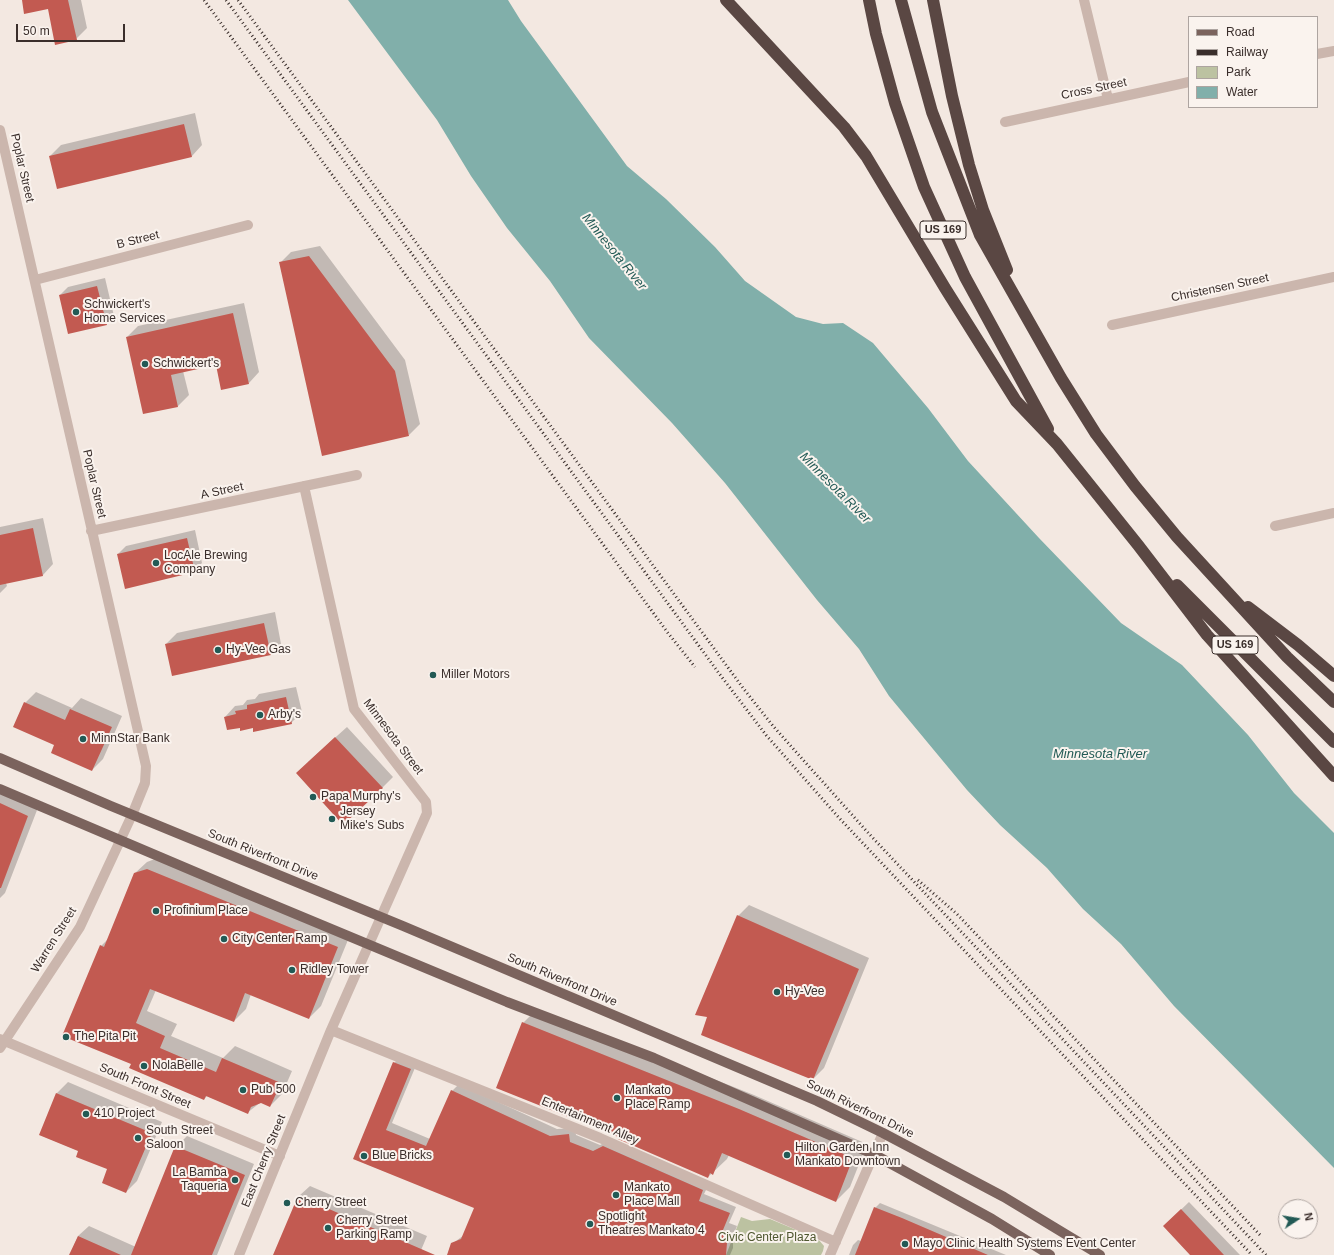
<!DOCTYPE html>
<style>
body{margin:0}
#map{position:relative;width:1334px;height:1255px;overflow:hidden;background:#f3e8e1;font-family:Arial,sans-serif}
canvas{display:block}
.legend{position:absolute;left:1188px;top:16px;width:130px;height:92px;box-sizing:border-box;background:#faf3ee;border:1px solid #ada4a0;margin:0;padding:5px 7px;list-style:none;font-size:12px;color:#3a2e2b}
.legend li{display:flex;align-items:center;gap:8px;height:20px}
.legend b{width:20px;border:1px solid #ada4a0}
.north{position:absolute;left:1278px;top:1199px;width:40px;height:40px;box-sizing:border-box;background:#faf3ee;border:1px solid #ada4a0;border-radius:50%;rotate:78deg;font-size:11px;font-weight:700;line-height:16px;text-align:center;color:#3a2e2b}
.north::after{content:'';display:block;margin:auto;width:14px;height:18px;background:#225a55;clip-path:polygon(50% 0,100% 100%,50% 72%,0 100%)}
.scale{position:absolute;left:16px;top:24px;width:109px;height:18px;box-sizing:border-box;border:2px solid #3a2e2b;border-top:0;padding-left:5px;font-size:12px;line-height:14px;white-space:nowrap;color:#3a2e2b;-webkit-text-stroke:3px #faf3ee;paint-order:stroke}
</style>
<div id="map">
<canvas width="1334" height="1255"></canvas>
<ul class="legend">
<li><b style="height:5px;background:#7b635d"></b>Road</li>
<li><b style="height:5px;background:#3a2e2b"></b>Railway</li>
<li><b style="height:11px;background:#bcc2a1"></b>Park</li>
<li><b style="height:11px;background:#81afaa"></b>Water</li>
</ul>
<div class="north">N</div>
<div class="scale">50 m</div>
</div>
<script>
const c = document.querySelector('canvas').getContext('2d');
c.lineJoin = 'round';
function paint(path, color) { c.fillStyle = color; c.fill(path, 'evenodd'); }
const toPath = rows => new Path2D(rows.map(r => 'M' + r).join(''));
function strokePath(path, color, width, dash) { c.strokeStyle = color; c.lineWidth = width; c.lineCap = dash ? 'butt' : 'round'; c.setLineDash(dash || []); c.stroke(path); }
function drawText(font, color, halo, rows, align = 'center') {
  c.font = font + ' Arial,sans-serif'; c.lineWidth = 4; c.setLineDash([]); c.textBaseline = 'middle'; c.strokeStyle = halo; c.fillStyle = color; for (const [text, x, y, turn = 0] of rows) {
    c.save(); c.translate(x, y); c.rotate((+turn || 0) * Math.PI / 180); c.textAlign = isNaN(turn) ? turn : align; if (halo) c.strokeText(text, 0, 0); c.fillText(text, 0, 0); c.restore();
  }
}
const green = toPath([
 [741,1217,752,1221,770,1219,818,1239,824,1246,823,1251,821,1255,726,1255]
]);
const water = toPath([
 [348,0,508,0,521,21,627,166,666,199,715,247,745,281,796,317,823,324,843,323,873,343,928,408,968,461,1039,538,1121,623,1182,665,1248,735,1294,793,1334,833,1334,1168,1174,1006,1121,944,1083,909,1047,868,1000,825,967,790,889,696,859,649,817,600,725,483,672,423,589,338,550,281,507,228,471,176,437,120]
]);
const shadow = toPath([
 [23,0,81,0,87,28,76,39,48,8],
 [195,113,202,145,192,156,50,156,61,145],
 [320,246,405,360,420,424,409,435,280,263,291,252],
 [105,278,114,316,106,324,60,295,68,287],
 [244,303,259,372,249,383,216,364,183,371,189,395,178,406,144,413,127,337,138,326],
 [43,518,53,564,43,575,6,583,7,586,0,593,0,527],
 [195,530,202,563,194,571,118,554,126,546],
 [275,612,281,644,270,655,166,644,177,633],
 [296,687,302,712,291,723,240,727,225,717,235,706,243,705,247,700,255,699,259,694],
 [36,692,72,708,81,698,122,716,103,759,92,770,25,703],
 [347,727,393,777,382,788,308,762],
 [0,788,39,805,5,893,0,898],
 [160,857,350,935,321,1006,309,1018,251,994,246,1009,234,1021,156,990,147,1011,177,1024,171,1036,223,1058,235,1046,292,1071,282,1094,270,1106,261,1102,247,1113,207,1096,204,1099,132,1063,101,946,108,939,134,874,147,862],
 [749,905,869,958,824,1068,813,1079,738,916],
 [537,1009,754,1095,867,1144,850,1187,836,1201,729,1155,727,1159,708,1177,620,1139,622,1137,523,1023],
 [401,1056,417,1063,392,1123,430,1139,452,1091,459,1084,557,1129,575,1128,576,1135,600,1145,610,1140,709,1184,704,1194,736,1207,729,1223,737,1226,733,1236,733,1248,730,1255,448,1255,452,1244,464,1235,475,1207,354,1159,394,1063],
 [68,1082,162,1122,137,1181,126,1192,109,1168,79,1151,40,1135,57,1093],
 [187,1136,254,1164,217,1255,70,1255,78,1236,89,1226,136,1247,176,1147],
 [310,1186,427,1236,419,1255,274,1255,299,1196],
 [1189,1202,1240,1255,1192,1255,1164,1226],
 [880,1203,1006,1255,849,1255,853,1245,858,1240,861,1241,875,1208]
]);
const building = toPath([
 [22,0,68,0,77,40,55,45,48,9,24,14],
 [184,124,192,157,57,189,49,156],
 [309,256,395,371,409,436,322,456,279,262],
 [97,286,107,325,68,334,59,295],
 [233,313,249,384,221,390,216,365,171,375,178,407,143,414,126,337],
 [33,528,43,576,0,585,0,535],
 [187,538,195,572,125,589,117,554],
 [264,623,271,655,172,676,165,644],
 [286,697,292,724,253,732,253,728,240,731,240,728,227,730,224,717,236,714,235,711,247,709,247,705],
 [24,702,65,720,70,709,112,727,92,771,51,753,54,745,13,727],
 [335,737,383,788,343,825,296,773],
 [0,803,28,816,1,888,0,888],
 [147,869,338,947,309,1019,245,993,234,1022,150,989,136,1023,165,1036,160,1048,216,1072,222,1058,281,1083,270,1107,261,1103,251,1107,248,1114,206,1096,204,1100,129,1068,131,1064,62,1036,100,945,104,947,134,873],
 [737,915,859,969,813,1080,701,1035,707,1017,695,1015],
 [522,1022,739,1109,853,1158,836,1202,722,1153,713,1175,710,1173,708,1178,618,1139,621,1138,496,1088],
 [393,1062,411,1069,386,1130,426,1146,451,1090,550,1136,569,1134,570,1142,593,1151,603,1146,703,1190,699,1201,730,1213,723,1230,731,1233,727,1243,726,1255,447,1255,451,1243,461,1239,474,1208,353,1159],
 [56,1093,152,1133,126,1193,102,1183,107,1169,76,1157,78,1151,39,1135],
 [175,1146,245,1175,212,1255,131,1255],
 [298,1196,329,1209,435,1255,273,1255],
 [874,1207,902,1218,988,1255,855,1255],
 [1181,1209,1224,1255,1190,1255,1163,1226],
 [78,1236,121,1255,69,1255]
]);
const minor = toPath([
 [1084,0,1108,99],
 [1317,54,1334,51],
 [1005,122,1189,82],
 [0,130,146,766,145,783,132,815,80,927,0,1048],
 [35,280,248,225],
 [1112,325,1334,277],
 [1275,526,1334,513],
 [91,531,357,475],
 [331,1030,600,1138,836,1242],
 [0,1039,280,1156],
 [239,1255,331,1030,427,813,426,802,354,709,304,486],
 [830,1255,883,1133]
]);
const major = toPath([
 [0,758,111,806,403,926,817,1101,883,1133,1004,1197,1100,1255],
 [0,789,245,893,507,1002,654,1058,875,1155,992,1219,1050,1255]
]);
const highway = toPath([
 [726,0,844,127,866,156,945,288,1016,401,1057,444,1138,545,1207,635,1334,776],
 [869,0,876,34,895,103,924,187,965,277,1048,429],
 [901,0,932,112,980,235,1061,378,1096,434,1135,486,1177,537,1287,657,1334,702],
 [933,0,952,96,969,165,983,210,1007,270],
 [1177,585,1334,742],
 [1248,607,1298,645,1334,676]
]);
const rail = toPath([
 [204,0,668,633,695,667],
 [226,0,721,676,766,735,841,820,1252,1255],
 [238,0,743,688,773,726,871,836,1266,1255],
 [918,880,957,914,1261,1236]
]);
const markers = [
 [76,312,4,"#225a55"],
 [145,364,4,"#225a55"],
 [156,563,4,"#225a55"],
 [218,650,4,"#225a55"],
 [433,675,4,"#225a55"],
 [260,715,4,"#225a55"],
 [83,739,4,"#225a55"],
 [313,797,4,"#225a55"],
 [332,819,4,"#225a55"],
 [156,911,4,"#225a55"],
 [224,939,4,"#225a55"],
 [292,970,4,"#225a55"],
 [777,992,4,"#225a55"],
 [66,1037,4,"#225a55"],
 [144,1066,4,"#225a55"],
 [243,1090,4,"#225a55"],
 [617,1098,4,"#225a55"],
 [86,1114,4,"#225a55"],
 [138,1138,4,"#225a55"],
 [787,1155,4,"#225a55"],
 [364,1156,4,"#225a55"],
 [235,1180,4,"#225a55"],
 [616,1195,4,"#225a55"],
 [287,1203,4,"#225a55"],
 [590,1224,4,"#225a55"],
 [328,1228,4,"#225a55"],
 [905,1244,4,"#225a55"]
];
const shields = [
 [943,230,46],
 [1235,645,46]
];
const shieldNames = [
 ["US 169",943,230],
 ["US 169",1235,645]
];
const streetNames = [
 ["Cross Street",1094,89,-12],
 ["Poplar Street",22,168,77],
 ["B Street",138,240,-14],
 ["Christensen Street",1220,288,-12],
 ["Poplar Street",94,484,77],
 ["A Street",222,491,-12],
 ["Minnesota Street",393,737,53],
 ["South Riverfront Drive",263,855,22],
 ["Warren Street",54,940,-58],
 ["South Riverfront Drive",562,980,23],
 ["South Front Street",145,1086,23],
 ["South Riverfront Drive",860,1109,26],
 ["Entertainment Alley",590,1121,23],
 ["East Cherry Street",264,1161,-68]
];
const poiNames = [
 ["Schwickert's",84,305],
 ["Home Services",84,319],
 ["Schwickert's",153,364],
 ["LocAle Brewing",164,556],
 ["Company",164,570],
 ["Hy-Vee Gas",226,650],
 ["Miller Motors",441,675],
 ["Arby's",268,715],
 ["MinnStar Bank",91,739],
 ["Papa Murphy's",321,797],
 ["Jersey",340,812],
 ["Mike's Subs",340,826],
 ["Profinium Place",164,911],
 ["City Center Ramp",232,939],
 ["Ridley Tower",300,970],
 ["Hy-Vee",785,992],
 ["The Pita Pit",74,1037],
 ["NolaBelle",152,1066],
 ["Pub 500",251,1090],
 ["Mankato",625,1091],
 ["Place Ramp",625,1105],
 ["410 Project",94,1114],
 ["South Street",146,1131],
 ["Saloon",146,1145],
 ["Hilton Garden Inn",795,1148],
 ["Mankato Downtown",795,1162],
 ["Blue Bricks",372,1156],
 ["La Bamba",227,1173,"right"],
 ["Taqueria",227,1187,"right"],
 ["Mankato",624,1188],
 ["Place Mall",624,1202],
 ["Cherry Street",295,1203],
 ["Spotlight",598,1217],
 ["Theatres Mankato 4",598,1231],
 ["Cherry Street",336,1221],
 ["Parking Ramp",336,1235],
 ["Mayo Clinic Health Systems Event Center",913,1244]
];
const parkNames = [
 ["Civic Center Plaza",767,1238]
];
const waterNames = [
 ["Minnesota River",614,252,51],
 ["Minnesota River",835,488,45],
 ["Minnesota River",1100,754]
];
paint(green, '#bcc2a1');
paint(water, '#81afaa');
paint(shadow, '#0003');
paint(building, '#c25a51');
strokePath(minor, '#cbb6ad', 10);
strokePath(major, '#7b635d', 10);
strokePath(highway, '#5a4743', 12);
strokePath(rail, '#3a2e2b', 3, [1, 3]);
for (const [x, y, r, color] of markers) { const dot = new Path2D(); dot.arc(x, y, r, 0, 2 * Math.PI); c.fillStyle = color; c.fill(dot); strokePath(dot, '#faf3ee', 1.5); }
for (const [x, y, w] of shields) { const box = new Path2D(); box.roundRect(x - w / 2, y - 9, w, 18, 3); c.fillStyle = '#faf3ee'; c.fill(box); strokePath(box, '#3a2e2b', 1); }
drawText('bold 11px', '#3a2e2b', null, shieldNames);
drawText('12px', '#3a2e2b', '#faf3ee', streetNames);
drawText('12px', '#3a2e2b', '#faf3ee', poiNames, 'left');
drawText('12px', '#4f5730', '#faf3ee', parkNames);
drawText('italic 13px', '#225a55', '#faf3ee', waterNames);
</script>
